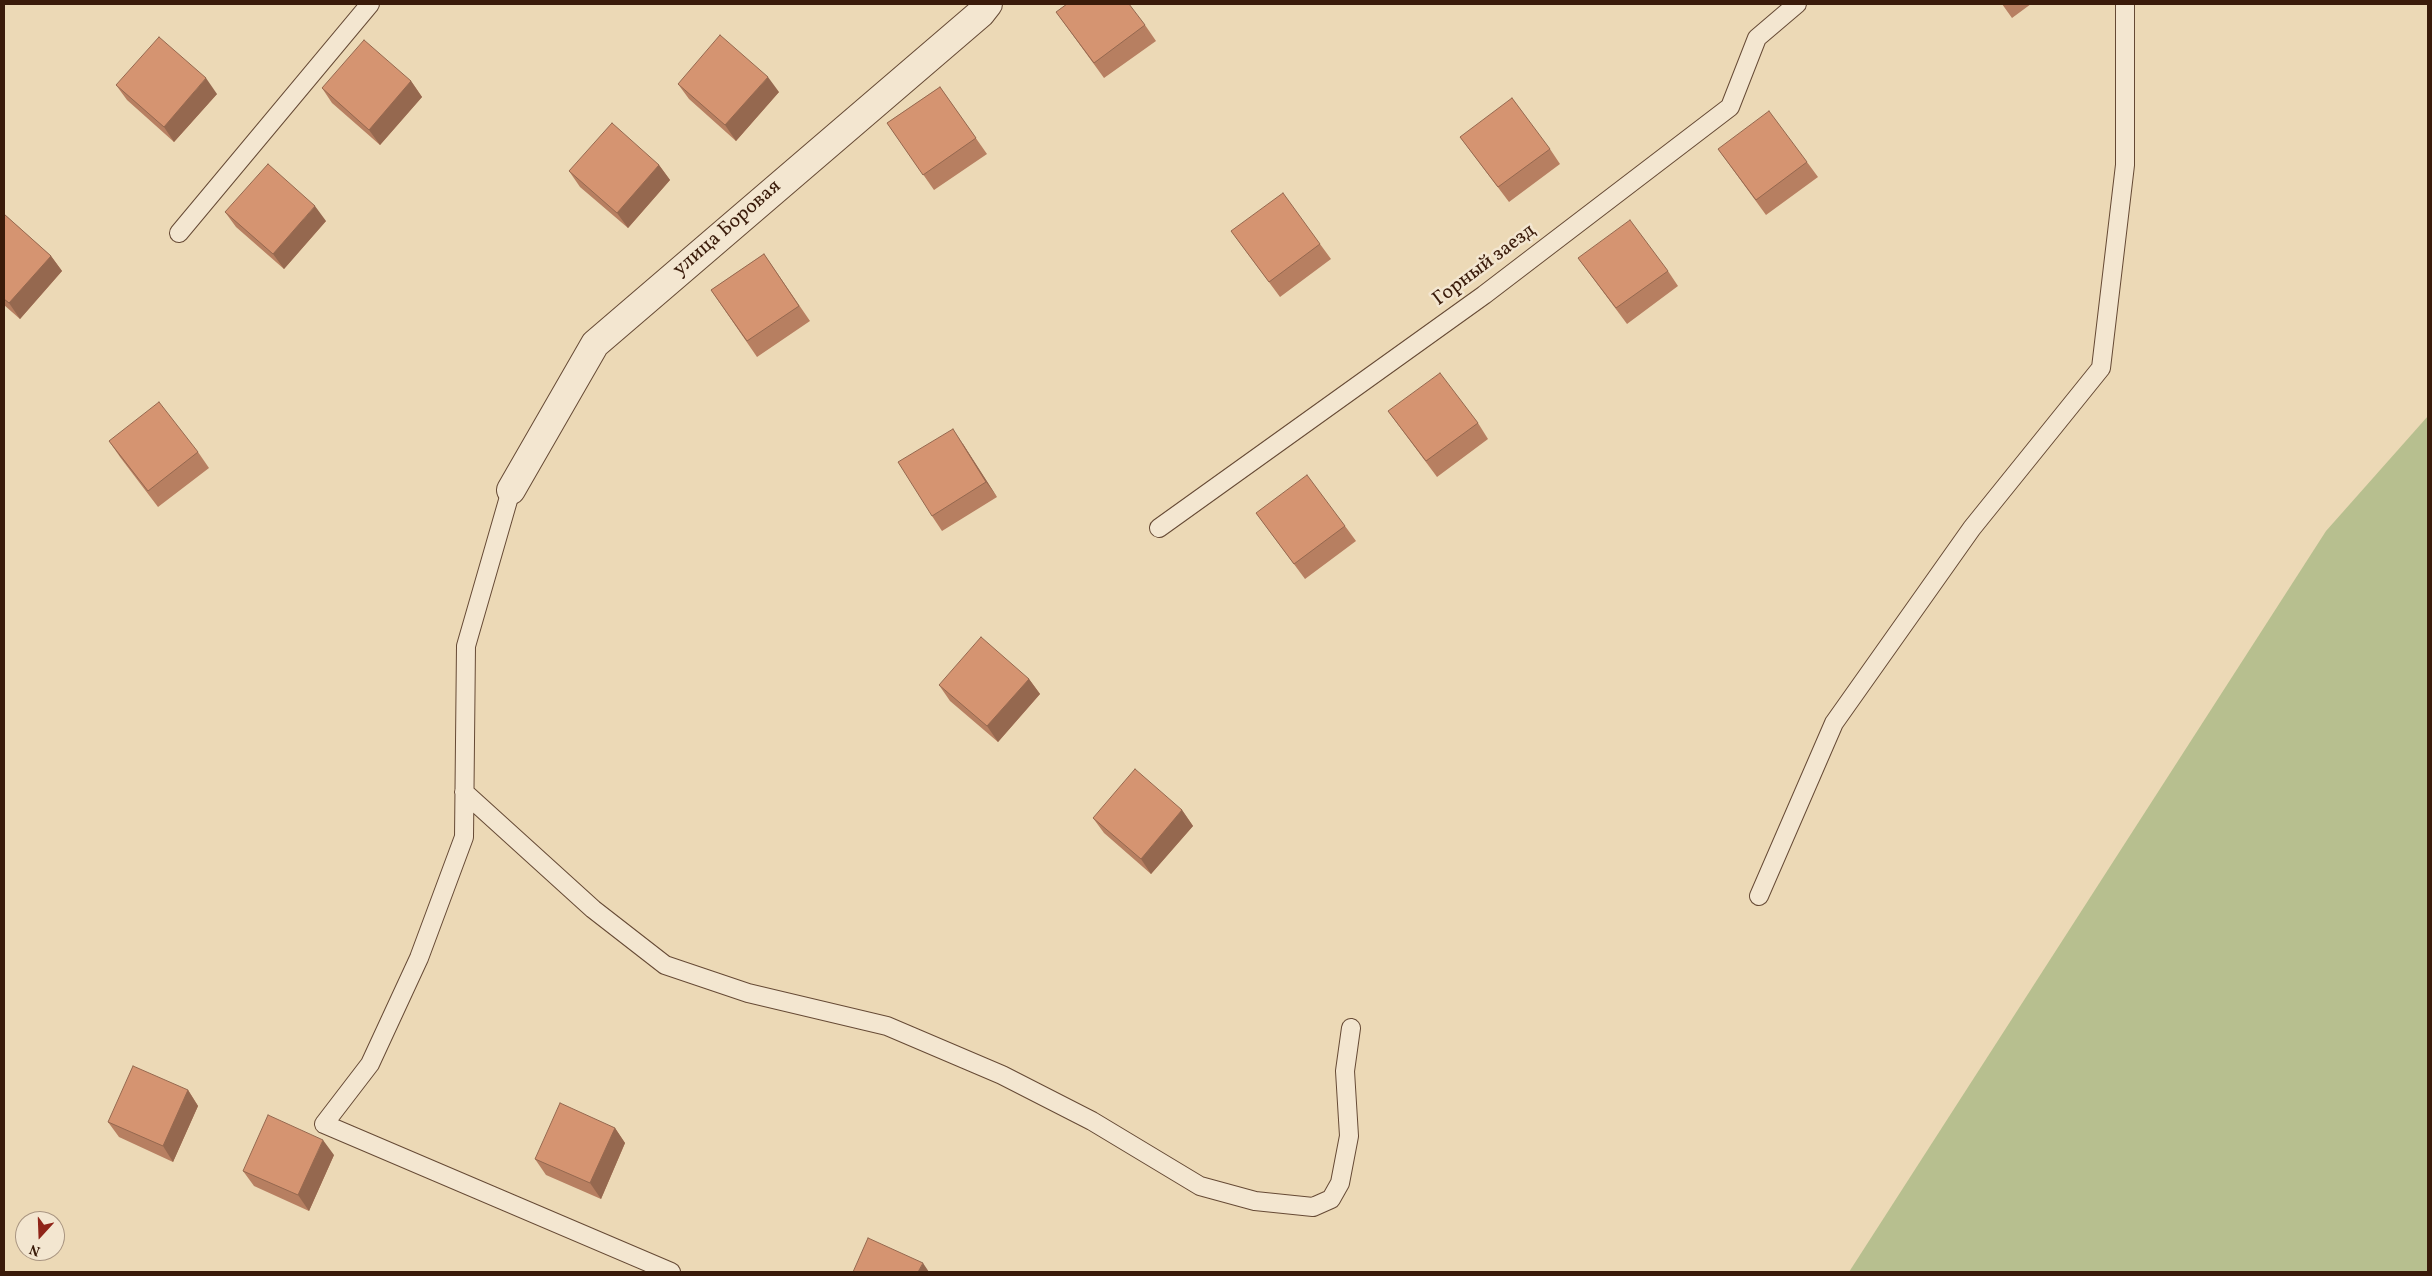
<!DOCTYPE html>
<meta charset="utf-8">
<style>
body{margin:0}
#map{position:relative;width:2432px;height:1276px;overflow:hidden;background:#ecd9b6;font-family:Vollkorn,serif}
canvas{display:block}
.frame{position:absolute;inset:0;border:5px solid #3a1b0a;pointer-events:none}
.north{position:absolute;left:15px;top:1211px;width:50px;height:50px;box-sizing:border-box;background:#f3e6d0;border:1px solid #a99581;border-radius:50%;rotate:200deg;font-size:14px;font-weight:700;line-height:20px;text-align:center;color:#3a1b0a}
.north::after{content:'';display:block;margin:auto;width:18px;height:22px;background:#8f2418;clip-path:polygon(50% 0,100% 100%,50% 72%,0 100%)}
</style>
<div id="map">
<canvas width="2432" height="1276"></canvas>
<div class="frame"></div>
<div class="north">N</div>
</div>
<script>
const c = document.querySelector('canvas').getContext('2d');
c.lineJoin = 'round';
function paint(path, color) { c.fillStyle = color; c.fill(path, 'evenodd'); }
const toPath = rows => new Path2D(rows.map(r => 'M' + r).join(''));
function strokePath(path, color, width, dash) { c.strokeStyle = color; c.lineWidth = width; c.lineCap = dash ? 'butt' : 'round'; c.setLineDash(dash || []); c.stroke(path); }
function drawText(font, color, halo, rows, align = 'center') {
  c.font = font + ' Vollkorn,serif'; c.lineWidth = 5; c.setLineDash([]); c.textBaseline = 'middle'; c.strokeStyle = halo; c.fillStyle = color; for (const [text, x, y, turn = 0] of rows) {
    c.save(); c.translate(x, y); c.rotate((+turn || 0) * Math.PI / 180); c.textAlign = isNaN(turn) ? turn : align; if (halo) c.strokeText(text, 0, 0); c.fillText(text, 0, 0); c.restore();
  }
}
const green = toPath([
 [2428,416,2428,1272,1849,1272,2326,531]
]);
const service = toPath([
 [179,233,370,4],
 [511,490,466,646,464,837,419,958,370,1064,324,1124,671,1272],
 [1159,528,1484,295,1730,107,1757,38,1797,4],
 [464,792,593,909,665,965,748,993,887,1026,1002,1075,1092,1121,1200,1186,1255,1201,1313,1207,1331,1199,1340,1183,1349,1136,1345,1071,1351,1028],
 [1759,896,1834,723,1972,528,2101,368,2125,165,2125,4]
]);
const minor = toPath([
 [511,490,595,344,981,13,988,4]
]);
const wall = toPath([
 [2002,4,2031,4,2012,18],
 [1056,12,1145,25,1156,41,1104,78],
 [411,81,422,97,380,145,332,103,322,88],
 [678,84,779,92,736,141,689,99],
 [116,85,217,94,174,142,127,100],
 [940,87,987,154,934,190,887,123],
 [1460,137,1550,149,1560,164,1509,202],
 [1718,149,1807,162,1818,177,1766,215],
 [659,165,670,180,628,228,580,187,569,171],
 [225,212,326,221,284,269,236,227],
 [4,214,51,256,62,271,20,319,4,305],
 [1231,231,1320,244,1331,259,1280,297],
 [764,254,810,321,757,357,711,290],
 [1578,258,1668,271,1678,286,1627,324],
 [1388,411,1478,423,1488,439,1437,477],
 [109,441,198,452,209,468,158,507,120,457],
 [963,444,997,497,942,531,932,516],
 [1256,513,1345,526,1356,541,1305,579],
 [1029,679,1040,694,998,742,950,701,939,685],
 [1182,810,1193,826,1151,874,1104,833,1093,818],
 [188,1090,198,1106,173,1162,119,1137,108,1122],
 [615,1128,625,1143,601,1199,546,1175,535,1159],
 [334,1155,309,1211,254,1186,243,1171]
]);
const shadedWall = toPath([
 [768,77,779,92,736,141,725,125],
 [206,78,217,94,174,142,164,127],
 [411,81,422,97,380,145,369,130],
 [659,165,670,180,628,228,617,213],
 [315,206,326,221,284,269,273,254],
 [51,256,62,271,20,319,9,303],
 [953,429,963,444,997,497,986,482],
 [1029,679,1040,694,998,742,987,726],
 [1182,810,1193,826,1151,874,1141,859],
 [188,1090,198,1106,173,1162,163,1146],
 [615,1128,625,1143,601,1199,590,1183],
 [323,1140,334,1155,309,1211,298,1195],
 [923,1263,929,1272,918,1272]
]);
const building = toPath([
 [1067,4,1129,4,1145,25,1094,63,1056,12,1067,4],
 [720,35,768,77,725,125,678,84,720,35],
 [159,37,206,78,164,127,116,85,159,37],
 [364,40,411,81,369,130,322,88,364,40],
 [940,87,976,138,923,175,887,123,940,87],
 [1512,98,1550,149,1498,187,1460,137,1512,98],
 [1769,111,1807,162,1756,200,1718,149,1769,111],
 [612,123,659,165,617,213,569,171,612,123],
 [268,164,315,206,273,254,225,212,268,164],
 [1283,193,1320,244,1269,282,1231,231,1283,193],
 [4,214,51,256,9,303,4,299,4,214],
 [1630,220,1668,271,1616,308,1578,258,1630,220],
 [764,254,799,306,747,341,711,290,764,254],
 [1440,373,1478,423,1426,461,1388,411,1440,373],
 [159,402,198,452,148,491,109,441,159,402],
 [953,429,986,482,932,516,898,462,953,429],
 [1307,475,1345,526,1294,564,1256,513,1307,475],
 [981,637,1029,679,987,726,939,685,981,637],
 [1135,769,1182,810,1141,859,1093,818,1135,769],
 [133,1066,188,1090,163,1146,108,1122,133,1066],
 [560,1103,615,1128,590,1183,535,1159,560,1103],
 [268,1115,323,1140,298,1195,243,1171,268,1115],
 [868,1238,923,1263,918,1272,853,1272,868,1238]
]);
const streetNames = [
 ["улица Боровая",728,229,-41],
 ["Горный заезд",1485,266,-37]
];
paint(green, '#b7bf8f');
strokePath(service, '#664a35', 20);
strokePath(minor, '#664a35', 30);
strokePath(service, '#f3e6d0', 18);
strokePath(minor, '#f3e6d0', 28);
paint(wall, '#b77f61');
paint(shadedWall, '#95684f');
paint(building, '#d59471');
strokePath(building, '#95684f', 1);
drawText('20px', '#3a1b0a', '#f3e6d0', streetNames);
</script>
